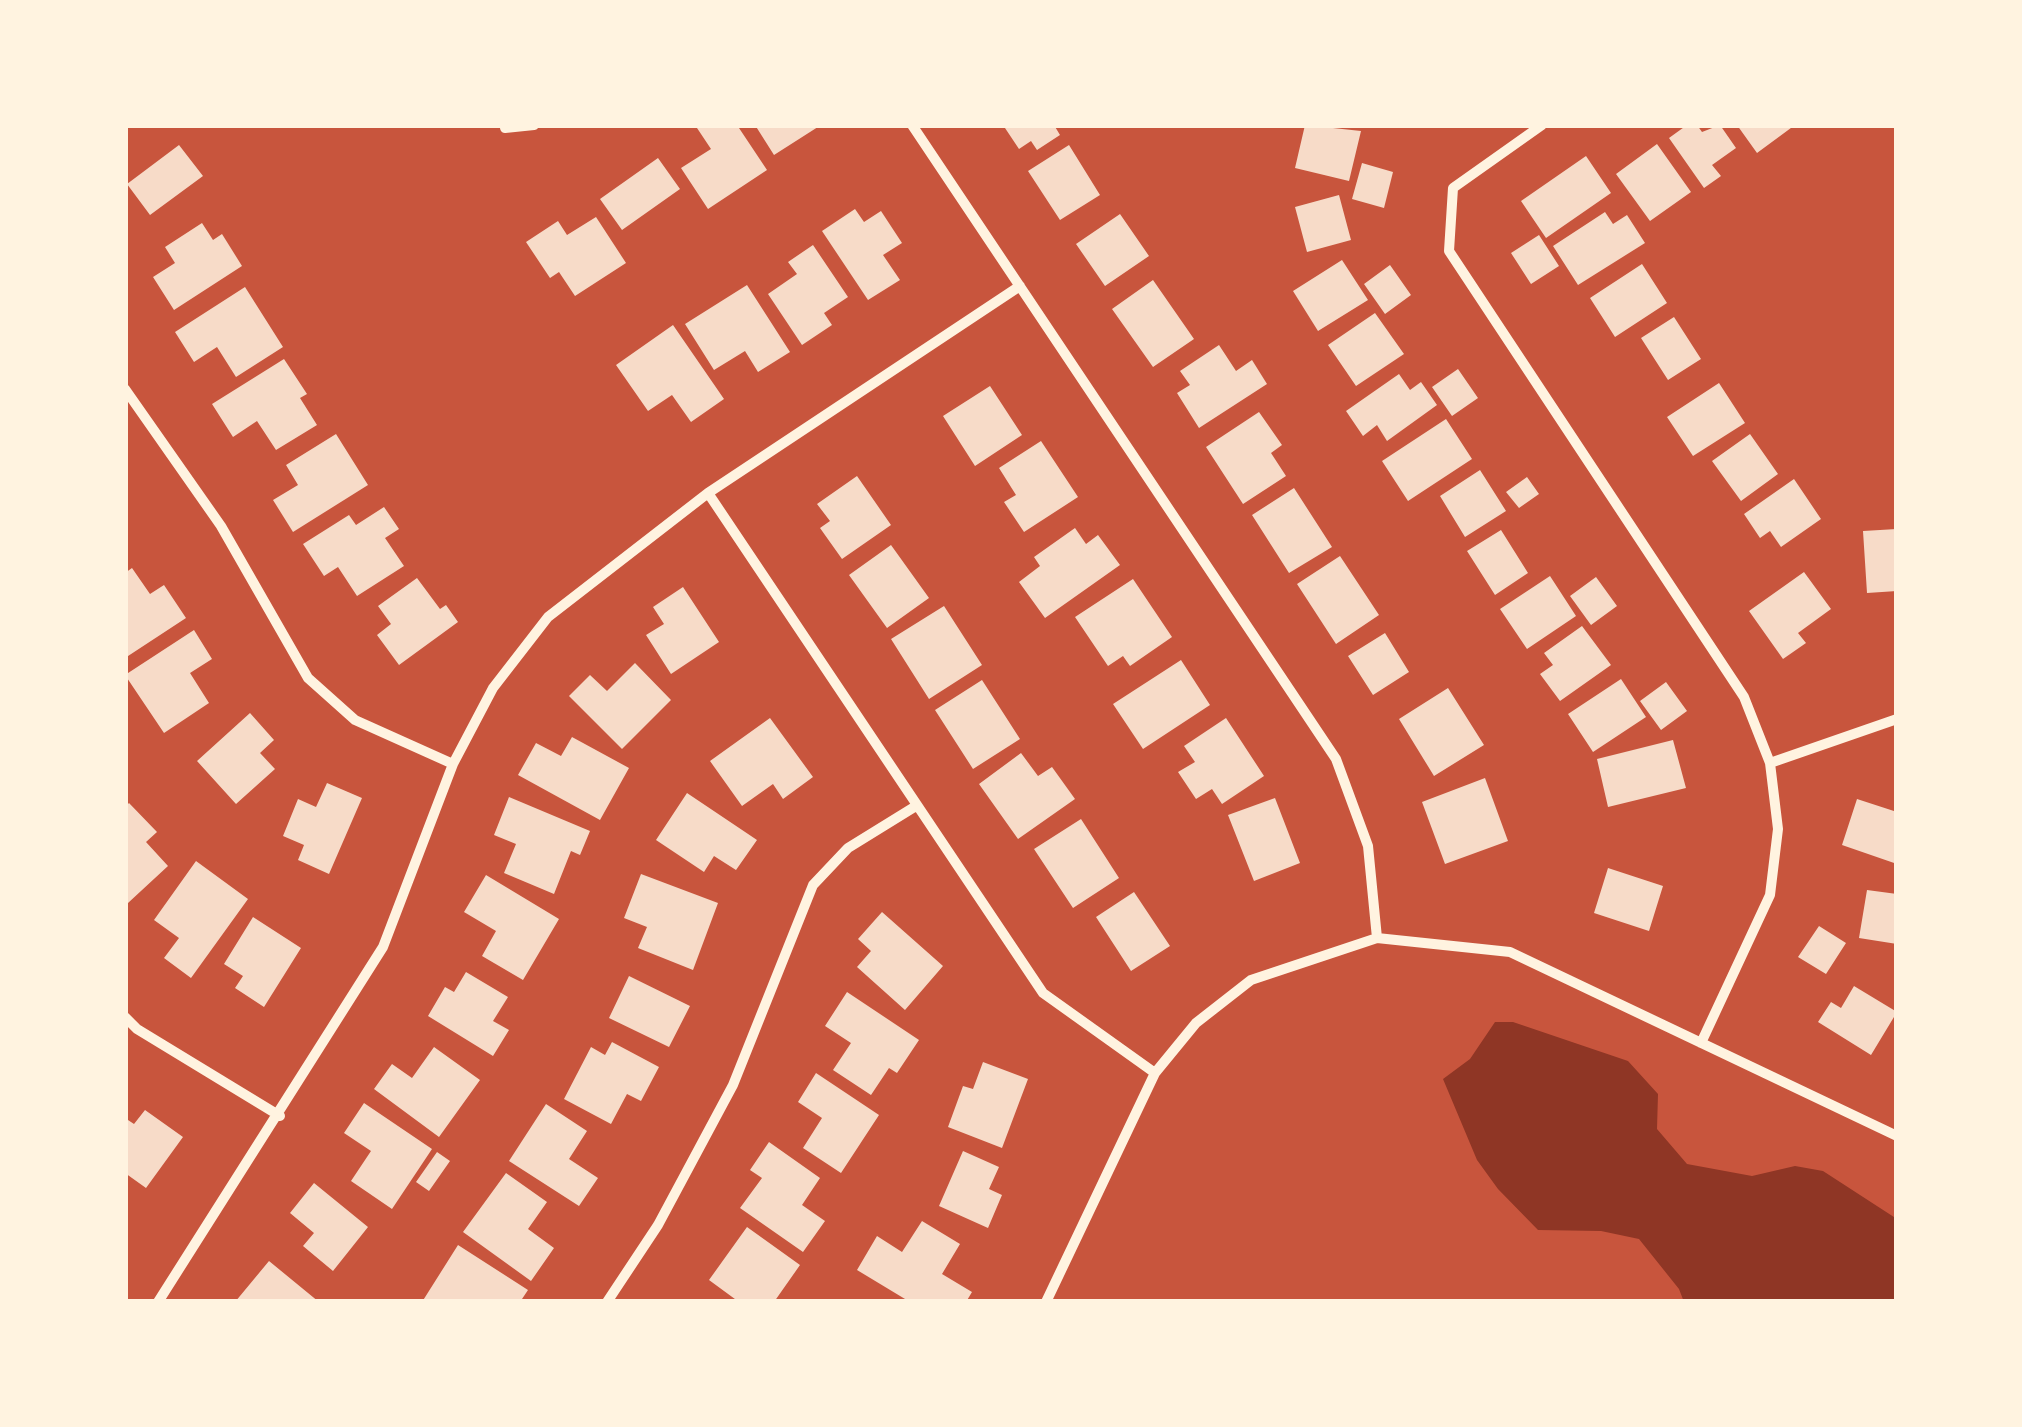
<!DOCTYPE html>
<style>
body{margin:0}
#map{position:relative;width:2022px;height:1427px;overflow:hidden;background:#c8553d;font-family:"IBM Plex Serif",serif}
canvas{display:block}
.frame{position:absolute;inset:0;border:128px solid #fff3e0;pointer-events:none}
</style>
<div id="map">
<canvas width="2022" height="1427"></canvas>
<div class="frame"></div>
</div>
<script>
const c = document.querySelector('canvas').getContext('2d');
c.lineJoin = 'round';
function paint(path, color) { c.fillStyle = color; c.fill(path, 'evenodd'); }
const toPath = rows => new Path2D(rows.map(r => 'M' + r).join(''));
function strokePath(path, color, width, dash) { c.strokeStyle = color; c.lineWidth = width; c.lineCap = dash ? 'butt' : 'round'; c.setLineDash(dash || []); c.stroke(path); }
const water = toPath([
 [1495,1022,1513,1022,1628,1061,1658,1094,1657,1129,1687,1164,1752,1176,1795,1166,1823,1171,1897,1219,1897,1302,1684,1302,1679,1289,1639,1239,1601,1231,1538,1230,1498,1189,1477,1160,1443,1079,1470,1059]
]);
const building = toPath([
 [695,125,737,125,767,170,708,209,681,168,711,149],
 [755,125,821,125,774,155],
 [1003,125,1054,125,1060,135,1037,150,1031,141,1019,149],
 [1305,125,1361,131,1349,181,1295,168],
 [1687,125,1697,125,1702,132,1720,125,1736,148,1712,165,1721,176,1704,188,1669,138],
 [1737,125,1795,125,1757,153],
 [1657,144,1691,192,1650,221,1616,174],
 [179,145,203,176,150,215,127,184],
 [1069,145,1100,195,1060,220,1028,171],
 [1586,156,1611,193,1546,238,1521,201],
 [658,158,680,189,622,230,600,199],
 [1362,163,1393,172,1384,208,1352,199],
 [1339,195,1351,240,1307,252,1295,207],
 [855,209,864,222,881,211,902,243,883,255,900,280,868,300,822,231],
 [1605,212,1613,224,1627,215,1645,243,1578,285,1553,246],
 [1120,214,1149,256,1105,286,1076,244],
 [596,217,626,263,575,296,559,272,550,278,526,242,558,221,567,235],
 [202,223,213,240,222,234,242,266,174,310,153,277,175,263,165,247],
 [1539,235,1559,266,1531,284,1511,253],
 [813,245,848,297,824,313,832,325,802,345,768,294,797,274,788,262],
 [1342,260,1368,300,1318,331,1293,291],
 [1642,264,1667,303,1615,337,1590,298],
 [1390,265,1411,295,1385,314,1364,284],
 [1153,280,1194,339,1153,367,1112,309],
 [747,285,790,352,758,372,745,351,714,370,685,324],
 [245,287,283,347,236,377,217,347,194,362,175,332],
 [1375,313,1404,354,1356,386,1328,345],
 [1674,317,1701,359,1668,380,1641,338],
 [673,325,724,399,691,422,672,395,648,411,616,365],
 [1219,345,1236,371,1252,360,1267,384,1199,428,1177,393,1190,385,1180,371],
 [284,359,307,394,300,398,317,425,276,450,257,421,233,437,212,404],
 [1458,369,1478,398,1452,416,1432,387],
 [1399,374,1410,390,1421,382,1437,405,1387,441,1377,425,1363,436,1346,411],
 [1719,383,1745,423,1693,456,1667,417],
 [990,386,1022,435,975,466,943,416],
 [1259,412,1282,445,1271,453,1286,476,1243,504,1206,447],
 [1446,419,1472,459,1408,501,1382,461],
 [336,434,368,485,293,532,273,500,298,485,286,465],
 [1750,434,1778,474,1741,501,1712,461],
 [1041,441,1078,497,1024,532,1004,502,1016,495,999,468],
 [1480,470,1506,511,1465,537,1440,496],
 [857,476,891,525,842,559,820,528,830,521,817,504],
 [1527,477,1539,494,1519,508,1506,492],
 [1794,479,1821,519,1781,547,1770,531,1760,538,1744,514],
 [1294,488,1332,547,1289,573,1252,515],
 [384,507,399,529,385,538,404,566,357,596,338,567,324,576,303,544,349,515,356,525],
 [1075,528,1086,544,1098,535,1120,565,1045,618,1019,582,1040,566,1034,557],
 [1897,529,1897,591,1867,593,1863,531],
 [1501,530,1528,573,1495,595,1467,551],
 [891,545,929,598,887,628,849,575],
 [1340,556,1379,615,1336,644,1297,584],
 [132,568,150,594,164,585,186,618,125,658,125,573],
 [1804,572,1831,609,1798,633,1806,643,1783,659,1749,611],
 [1550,576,1576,616,1527,649,1500,609],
 [1596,577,1617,606,1591,625,1570,596],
 [417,578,440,609,446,605,458,622,399,665,377,635,391,624,378,606],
 [1133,579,1172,637,1130,666,1123,656,1108,666,1075,617],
 [683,587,719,642,671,674,646,635,664,624,653,607],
 [944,606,982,665,929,699,891,639],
 [1582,626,1611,665,1560,701,1540,674,1553,665,1544,653],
 [194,630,212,659,190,673,209,703,164,733,125,675],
 [1385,633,1409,672,1373,695,1348,656],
 [1181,660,1210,705,1143,749,1113,704],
 [635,663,671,700,622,749,569,696,590,675,607,691],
 [1621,679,1646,717,1593,752,1568,714],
 [982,680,1020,739,973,769,935,710],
 [1666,682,1687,711,1661,730,1640,701],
 [1448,688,1484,745,1434,776,1399,719],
 [250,713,274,740,260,753,275,769,236,804,197,761],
 [770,718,813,777,783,799,773,784,742,806,710,761],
 [1226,718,1264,776,1222,804,1212,789,1196,799,1178,772,1195,762,1184,746],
 [572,737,629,768,600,820,518,775,536,743,561,756],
 [1673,740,1686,788,1608,807,1597,759],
 [1021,753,1038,776,1052,767,1075,799,1018,839,979,784],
 [1485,778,1508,841,1445,864,1422,802],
 [327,783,362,798,329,874,298,860,304,845,283,836,298,799,316,807],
 [687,793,757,840,736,870,714,856,704,872,656,840],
 [509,797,590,831,580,855,571,851,554,894,504,873,516,844,494,835],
 [1275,798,1300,863,1254,881,1228,815],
 [1857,799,1897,812,1897,864,1842,845],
 [129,803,157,832,146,842,168,866,128,903,125,807],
 [1081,819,1119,878,1073,908,1034,849],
 [196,861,248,899,191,978,164,958,179,938,154,920],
 [1608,868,1663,886,1649,931,1594,913],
 [641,874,718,903,693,970,638,948,647,927,624,918],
 [486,875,559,919,523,980,482,956,496,931,464,912],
 [1867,890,1897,894,1897,944,1859,938],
 [1134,892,1170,946,1131,971,1096,917],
 [882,912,943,966,905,1010,857,967,871,951,858,939],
 [253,917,301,948,264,1007,235,988,243,976,224,964],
 [1819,926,1846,943,1826,974,1798,957],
 [466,972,508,997,493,1021,509,1030,493,1056,428,1016,445,987,454,992],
 [629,976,690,1006,669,1047,609,1018],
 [1854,986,1897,1012,1871,1055,1818,1022,1831,1002,1841,1008],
 [847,992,919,1040,897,1073,889,1068,871,1095,833,1070,851,1043,825,1026],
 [612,1042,659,1067,641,1101,627,1094,611,1124,564,1099,591,1047,605,1055],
 [434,1047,480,1080,439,1137,374,1089,392,1064,412,1078],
 [983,1062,1028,1079,1002,1148,948,1127,963,1086,973,1089],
 [816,1073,879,1115,841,1173,803,1148,822,1118,798,1102],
 [364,1103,432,1149,392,1209,351,1181,371,1151,344,1133],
 [546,1104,587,1131,569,1159,598,1178,579,1206,509,1161],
 [145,1110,183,1137,146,1188,125,1173,125,1118,134,1124],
 [769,1142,820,1178,802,1205,825,1221,803,1252,740,1208,762,1178,750,1170],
 [963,1151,999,1167,989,1189,1002,1195,988,1228,939,1206],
 [437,1152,450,1161,429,1191,416,1182],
 [506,1173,547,1202,528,1229,554,1248,531,1281,463,1232],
 [314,1183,368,1227,333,1271,303,1246,314,1233,290,1213],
 [922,1221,960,1244,942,1274,972,1292,966,1302,910,1302,857,1270,877,1236,902,1252],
 [747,1227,800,1265,774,1302,739,1302,709,1280],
 [458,1245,528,1290,520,1302,422,1302],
 [269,1261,319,1302,235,1302]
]);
const minor = toPath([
 [912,125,1336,759,1368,846,1377,938],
 [1542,125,1453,188,1449,251,1744,697,1770,763,1778,829,1770,895,1701,1043],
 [505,128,534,125],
 [125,389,221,526,308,678,355,720,453,764],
 [708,493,1043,993,1155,1073],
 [1770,763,1897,719],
 [125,1017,137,1029,280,1116],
 [158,1302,383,947,453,764,493,688,548,617,708,493,1020,286],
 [607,1302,658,1225,733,1085,813,885,848,848,916,806],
 [1046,1302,1155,1073,1196,1023,1251,980,1377,938,1510,952,1897,1136]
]);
paint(water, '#8f3625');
paint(building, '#f7dbc8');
strokePath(minor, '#fff3e0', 10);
</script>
